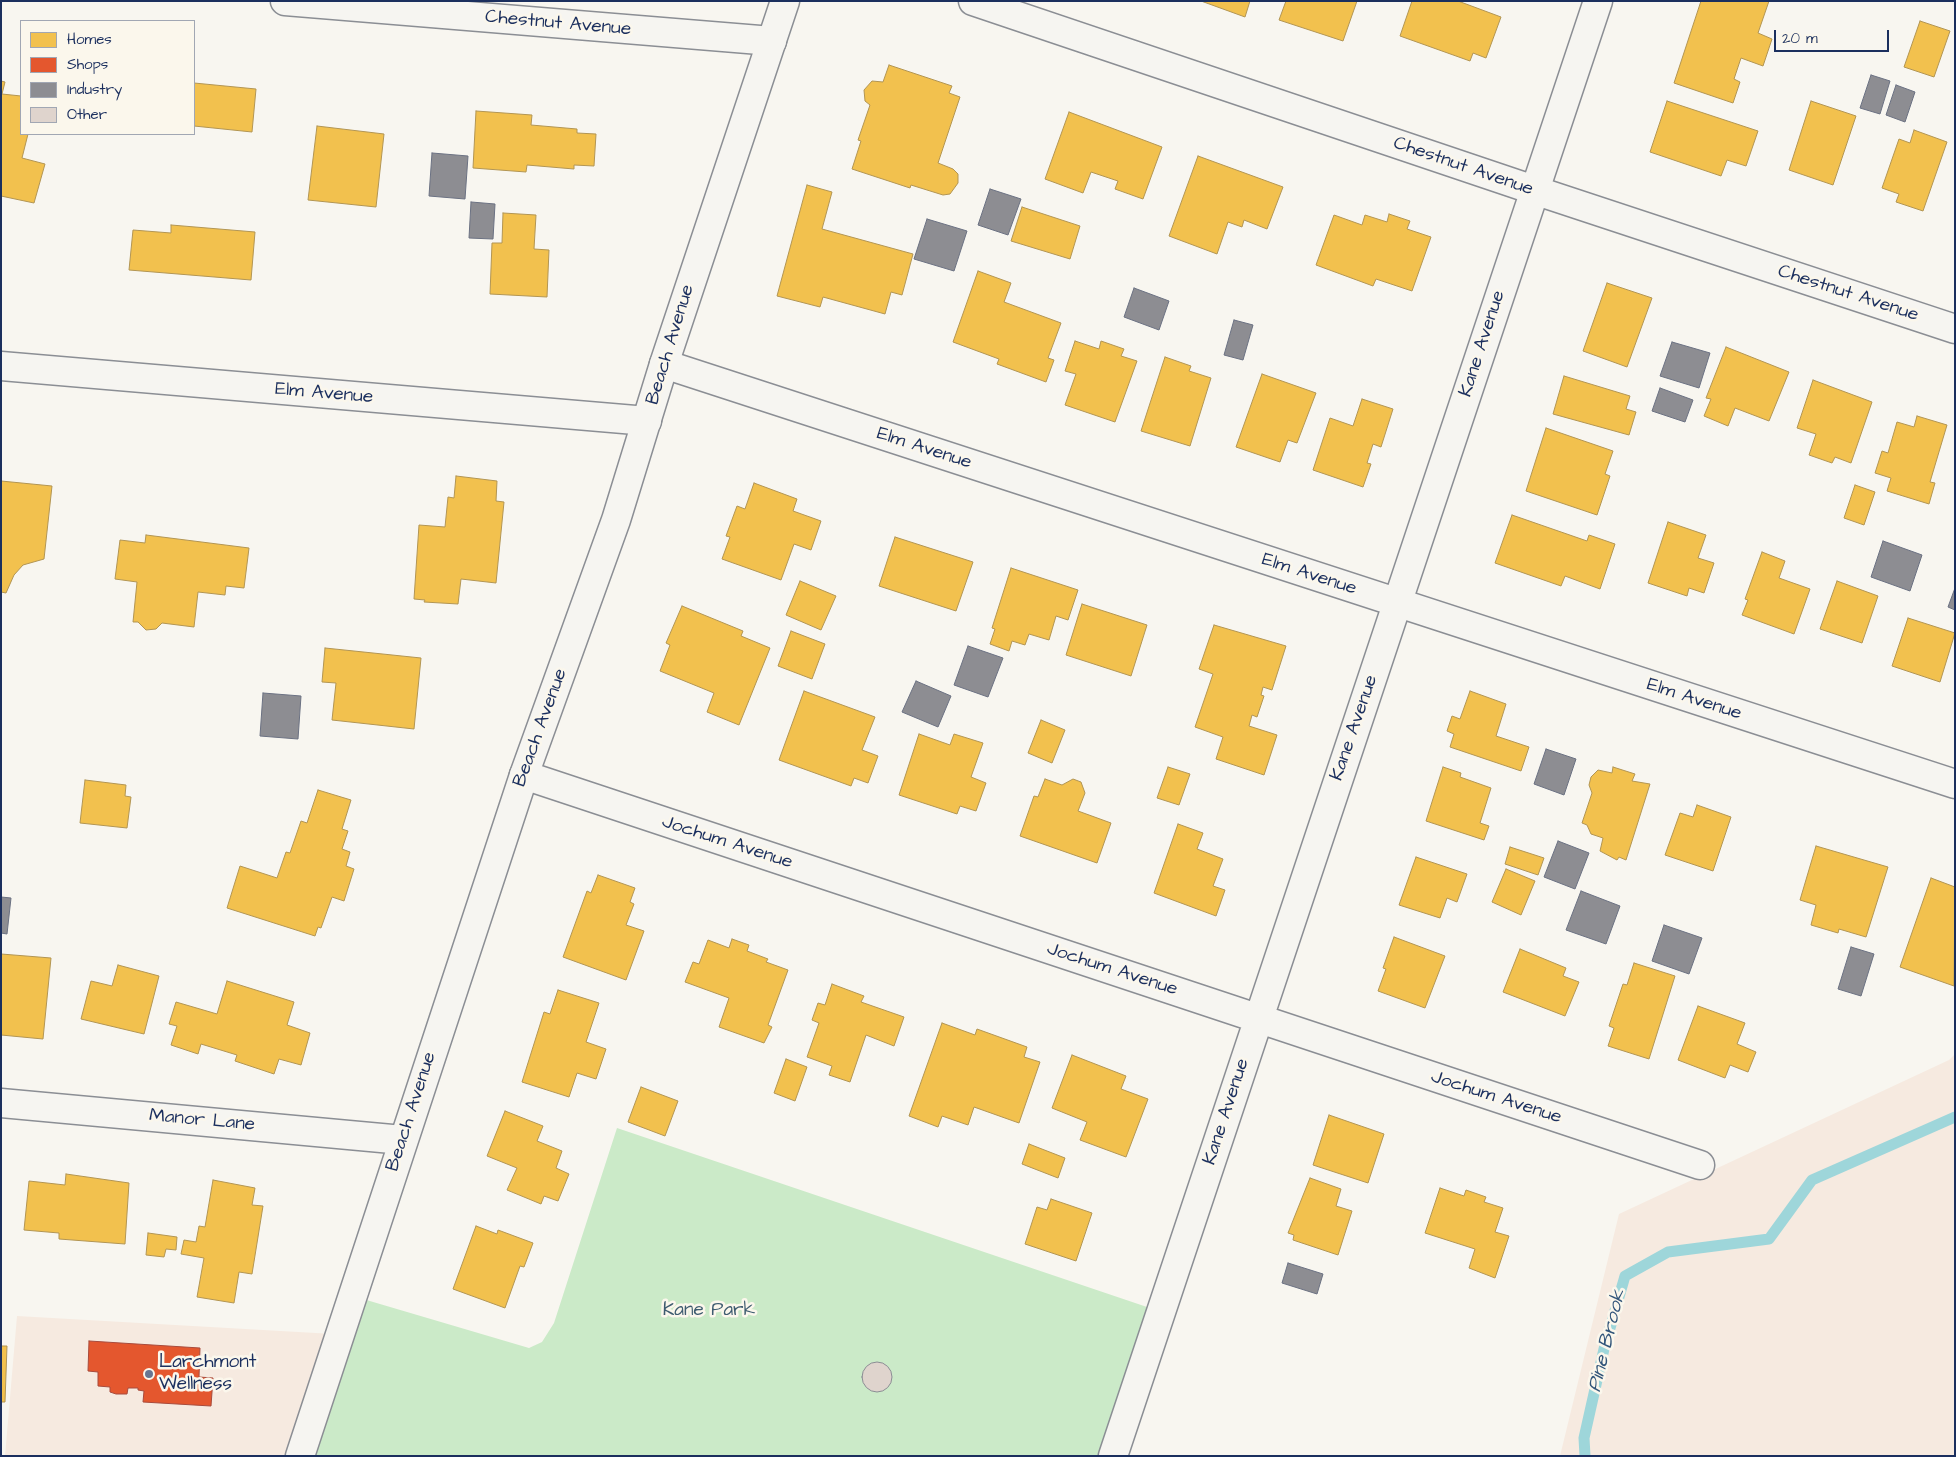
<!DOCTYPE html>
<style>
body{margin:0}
#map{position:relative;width:1956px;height:1457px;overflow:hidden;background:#f8f6f0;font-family:"Architects Daughter",sans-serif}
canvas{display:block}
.frame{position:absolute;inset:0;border:2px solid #1b2f5e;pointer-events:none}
.legend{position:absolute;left:20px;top:20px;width:175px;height:115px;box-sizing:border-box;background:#fbf7ec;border:1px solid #a1a7b3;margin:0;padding:6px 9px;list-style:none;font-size:15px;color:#1b2f5e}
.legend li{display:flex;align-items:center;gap:10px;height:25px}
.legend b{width:25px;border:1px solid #a1a7b3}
.scale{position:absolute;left:1774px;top:30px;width:115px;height:22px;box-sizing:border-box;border:2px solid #1b2f5e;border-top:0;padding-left:6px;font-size:15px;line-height:18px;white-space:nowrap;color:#1b2f5e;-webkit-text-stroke:4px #fbf7ec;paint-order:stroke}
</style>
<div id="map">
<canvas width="1956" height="1457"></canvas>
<div class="frame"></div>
<ul class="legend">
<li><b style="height:14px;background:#f2c14e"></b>Homes</li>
<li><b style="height:14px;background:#e4572e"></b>Shops</li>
<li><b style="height:14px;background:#8d8d92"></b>Industry</li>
<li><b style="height:14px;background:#dfd4cd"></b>Other</li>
</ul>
<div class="scale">20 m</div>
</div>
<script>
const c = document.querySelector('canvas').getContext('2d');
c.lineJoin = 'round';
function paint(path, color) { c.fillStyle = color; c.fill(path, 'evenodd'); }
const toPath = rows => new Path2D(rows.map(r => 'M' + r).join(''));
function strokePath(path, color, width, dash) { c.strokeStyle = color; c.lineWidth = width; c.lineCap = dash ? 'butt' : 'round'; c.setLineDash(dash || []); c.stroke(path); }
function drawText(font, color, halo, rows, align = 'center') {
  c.font = font + ' "Architects Daughter",sans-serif'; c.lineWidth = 5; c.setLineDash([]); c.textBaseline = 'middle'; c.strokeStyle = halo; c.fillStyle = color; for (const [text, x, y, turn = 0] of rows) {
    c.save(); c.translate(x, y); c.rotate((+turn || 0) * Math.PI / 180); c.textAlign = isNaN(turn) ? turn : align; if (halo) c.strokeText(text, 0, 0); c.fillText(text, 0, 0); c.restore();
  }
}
const built = toPath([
 [1955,1054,1955,1456,1560,1456,1619,1214,1949,1060],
 [17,1316,351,1335,309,1456,5,1456]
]);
const green = toPath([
 [617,1128,1147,1307,1099,1456,309,1456,363,1299,529,1348,542,1342,554,1323]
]);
const homes = toPath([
 [1201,1,1250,1,1245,17,1201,1],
 [1286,1,1357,1,1343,41,1279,20,1286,1],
 [1412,1,1458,1,1501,17,1486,58,1473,53,1470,61,1400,36,1412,1],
 [1701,1,1769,1,1758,33,1772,39,1763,66,1741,58,1734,79,1740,82,1733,103,1674,83,1701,1],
 [1920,21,1950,31,1934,77,1904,67,1920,21],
 [889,65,952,86,949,93,960,97,938,163,953,169,958,174,958,183,950,194,943,195,911,185,910,188,852,169,861,141,858,140,870,105,865,101,864,90,872,81,883,82,889,65],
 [1,81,5,82,2,94,21,96,21,134,28,134,22,158,45,164,34,203,1,196,1,81],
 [194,83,256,89,252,132,194,126,194,83],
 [1667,101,1758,131,1746,166,1727,160,1721,176,1650,152,1667,101],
 [1811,101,1856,116,1833,185,1789,170,1811,101],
 [476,111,532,115,531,125,577,129,577,133,596,134,594,166,574,165,574,169,527,165,526,172,473,168,476,111],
 [1069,112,1162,147,1143,199,1115,189,1118,181,1091,172,1083,193,1045,179,1069,112],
 [317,126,384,134,376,207,308,200,317,126],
 [1914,130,1947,142,1923,211,1896,202,1899,194,1882,188,1899,139,1910,143,1914,130],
 [1198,156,1283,187,1267,229,1244,220,1242,227,1228,222,1217,254,1169,236,1198,156],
 [807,185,832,192,822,229,913,254,902,295,891,292,885,314,823,297,820,307,777,296,807,185],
 [1022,207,1080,226,1070,259,1011,241,1022,207],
 [503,213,536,215,534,249,549,250,547,297,490,294,492,243,502,243,503,213],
 [1389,214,1410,221,1407,229,1431,237,1412,291,1376,279,1373,286,1316,265,1334,215,1362,225,1365,215,1387,222,1389,214],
 [171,225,255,232,251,280,129,270,133,230,171,233,171,225],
 [978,271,1011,283,1004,302,1061,323,1048,358,1054,360,1046,382,997,364,999,359,953,342,978,271],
 [1607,283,1652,298,1627,367,1583,351,1607,283],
 [1075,341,1099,349,1101,341,1124,349,1121,356,1137,361,1115,422,1065,405,1076,374,1065,371,1075,341],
 [1726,347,1789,372,1769,421,1735,408,1728,426,1704,416,1711,399,1706,398,1726,347],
 [1165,357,1191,366,1189,371,1211,378,1190,446,1141,431,1165,357],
 [1262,374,1316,393,1297,443,1288,440,1280,462,1236,447,1262,374],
 [1564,376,1630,396,1626,409,1636,412,1629,435,1553,414,1564,376],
 [1813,380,1872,402,1851,463,1835,457,1832,463,1809,455,1816,434,1797,428,1813,380],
 [1362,399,1393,409,1381,447,1373,444,1367,463,1371,464,1363,487,1313,470,1330,418,1353,426,1362,399],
 [1917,416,1947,425,1930,482,1935,483,1929,504,1887,491,1891,478,1875,473,1882,451,1888,453,1897,422,1914,427,1917,416],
 [1546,428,1613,451,1605,474,1610,476,1597,515,1526,491,1546,428],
 [456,476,497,481,496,501,504,502,496,583,461,579,458,604,424,602,425,600,414,599,419,525,445,527,448,497,454,498,456,476],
 [1,481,52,486,44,559,23,565,14,575,6,593,1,592,1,481],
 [754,483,797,499,793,511,821,521,811,550,794,544,781,580,722,559,730,537,726,536,737,506,745,509,754,483],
 [1855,485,1875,492,1864,525,1844,518,1855,485],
 [1512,515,1587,541,1589,535,1615,544,1600,589,1565,576,1561,586,1495,563,1512,515],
 [1668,522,1706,535,1698,558,1714,563,1704,593,1689,588,1687,596,1648,583,1668,522],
 [146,535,249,548,244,588,226,586,225,595,198,592,194,627,162,623,156,629,146,630,138,622,133,622,137,582,115,579,120,540,145,543,146,535],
 [895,537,973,562,956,611,879,586,895,537],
 [1762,552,1785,561,1779,578,1810,589,1794,634,1742,615,1748,600,1745,599,1762,552],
 [1011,568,1078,590,1068,620,1056,616,1049,640,1029,634,1025,645,1012,641,1009,651,990,644,995,629,992,628,1011,568],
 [800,581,836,596,821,630,786,615,800,581],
 [1837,581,1878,596,1862,643,1820,629,1837,581],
 [1082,604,1147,625,1131,676,1066,655,1082,604],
 [682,606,743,631,741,636,770,648,739,725,707,712,714,693,660,671,670,645,666,643,682,606],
 [1908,618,1955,633,1940,682,1892,666,1908,618],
 [1214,625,1286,646,1272,690,1263,687,1261,695,1264,696,1257,717,1252,715,1249,726,1277,735,1264,775,1216,759,1223,737,1195,727,1213,674,1199,669,1214,625],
 [791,631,825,644,812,679,778,666,791,631],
 [325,648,421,658,414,729,332,720,336,683,322,682,325,648],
 [804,691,875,717,862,750,878,756,868,783,854,778,851,786,779,760,804,691],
 [1470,691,1506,704,1496,736,1529,747,1521,771,1450,747,1454,734,1447,731,1452,716,1460,719,1470,691],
 [1041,720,1065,730,1052,763,1028,753,1041,720],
 [919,734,950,745,954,734,983,743,971,777,986,783,976,811,960,806,957,814,899,795,919,734],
 [1168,767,1190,774,1179,805,1157,798,1168,767],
 [1443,767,1461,773,1460,777,1491,788,1480,823,1489,826,1484,840,1426,821,1443,767],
 [1613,767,1635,774,1632,781,1650,784,1626,860,1619,857,1617,860,1600,851,1603,838,1591,834,1587,825,1582,823,1592,793,1589,785,1591,777,1598,770,1612,773,1613,767],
 [1045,779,1062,785,1073,779,1081,782,1085,793,1078,811,1111,823,1097,863,1020,836,1034,796,1038,797,1045,779],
 [85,780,126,785,125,796,131,797,127,828,80,823,85,780],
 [318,790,351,800,342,829,348,831,342,849,350,852,346,866,354,869,344,901,332,897,321,928,318,927,315,936,227,908,240,866,277,878,286,852,290,853,301,821,307,823,318,790],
 [1697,805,1731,817,1713,871,1665,855,1680,813,1693,817,1697,805],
 [1178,824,1203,833,1197,849,1223,859,1213,886,1225,890,1216,916,1154,893,1178,824],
 [1816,846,1888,867,1866,937,1839,929,1838,933,1811,925,1816,905,1800,900,1816,846],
 [1510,847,1544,858,1538,875,1505,864,1510,847],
 [1416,857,1467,874,1457,902,1447,898,1440,918,1399,905,1416,857],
 [1506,869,1535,881,1521,915,1492,902,1506,869],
 [598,875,635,888,630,902,634,904,626,925,644,931,626,980,563,957,587,891,591,893,598,875],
 [1931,878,1955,887,1954,986,1900,967,1931,878],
 [1394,937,1445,956,1425,1008,1378,991,1386,969,1383,968,1394,937],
 [732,939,749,945,747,951,768,959,766,962,788,970,768,1025,772,1027,764,1043,719,1027,729,998,685,982,693,962,699,964,708,940,729,948,732,939],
 [1520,949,1566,968,1563,976,1579,982,1565,1016,1503,992,1520,949],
 [1,954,51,958,43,1039,1,1035,1,954],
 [1634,963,1675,976,1649,1059,1608,1046,1614,1028,1609,1026,1623,984,1627,985,1634,963],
 [118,965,159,976,144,1034,81,1019,91,981,112,986,118,965],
 [227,981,294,1002,287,1025,310,1033,301,1065,279,1059,274,1074,235,1061,237,1055,201,1044,198,1054,171,1045,177,1026,169,1024,176,1002,217,1014,227,981],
 [832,984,864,996,861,1002,904,1017,894,1046,866,1035,850,1082,829,1075,832,1066,807,1057,819,1023,812,1020,818,1003,825,1005,832,984],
 [558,990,599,1003,586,1042,606,1049,596,1079,577,1073,569,1097,522,1082,544,1012,550,1014,558,990],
 [1698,1006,1745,1023,1737,1044,1756,1052,1748,1072,1730,1065,1725,1078,1678,1060,1698,1006],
 [942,1023,975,1035,977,1029,1027,1047,1024,1057,1040,1062,1019,1123,974,1107,968,1125,942,1116,938,1127,909,1116,942,1023],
 [1072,1055,1126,1076,1121,1089,1148,1099,1126,1157,1080,1140,1087,1122,1052,1108,1072,1055],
 [786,1059,807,1067,795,1101,774,1093,786,1059],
 [641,1087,678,1101,665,1136,628,1122,641,1087],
 [505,1111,543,1126,537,1141,562,1151,556,1168,569,1174,558,1201,544,1196,541,1204,507,1190,517,1168,487,1156,505,1111],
 [1329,1115,1384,1134,1368,1183,1313,1165,1329,1115],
 [1029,1144,1065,1158,1058,1178,1022,1164,1029,1144],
 [66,1174,129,1183,125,1244,59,1239,59,1233,24,1230,29,1181,65,1185,66,1174],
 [1310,1178,1341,1189,1336,1206,1352,1211,1338,1255,1293,1240,1294,1235,1288,1233,1310,1178],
 [213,1180,255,1188,252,1205,263,1206,252,1274,239,1272,234,1303,197,1297,204,1258,181,1254,184,1240,196,1242,199,1226,205,1227,213,1180],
 [1440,1188,1464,1196,1466,1190,1486,1197,1484,1202,1503,1208,1495,1232,1509,1236,1495,1278,1469,1268,1475,1249,1425,1233,1440,1188],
 [1051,1199,1092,1213,1076,1261,1025,1244,1037,1207,1047,1210,1051,1199],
 [476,1226,497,1234,498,1230,533,1243,524,1267,520,1266,505,1308,453,1289,476,1226],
 [148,1233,177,1237,176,1250,166,1249,164,1257,146,1255,148,1233],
 [1,1346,7,1346,5,1402,1,1402,1,1346]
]);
const shops = toPath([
 [89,1341,200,1348,199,1377,213,1378,211,1406,143,1402,144,1391,138,1390,138,1388,128,1388,127,1394,116,1394,110,1392,110,1387,98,1386,98,1372,88,1371,89,1341]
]);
const industry = toPath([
 [1871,75,1890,81,1880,114,1860,108,1871,75],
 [1896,85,1915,92,1905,122,1886,115,1896,85],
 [432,153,468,156,465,199,429,196,432,153],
 [990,189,1021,199,1008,235,978,225,990,189],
 [471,202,495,204,493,239,469,238,471,202],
 [927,219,967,231,954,271,914,259,927,219],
 [1134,288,1169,301,1159,330,1124,317,1134,288],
 [1234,320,1253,325,1243,360,1224,355,1234,320],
 [1672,342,1710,353,1699,388,1660,376,1672,342],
 [1660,388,1693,400,1685,422,1652,411,1660,388],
 [1883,541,1922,555,1910,591,1871,577,1883,541],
 [1955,588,1955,610,1948,607,1955,588],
 [968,646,1003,658,988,697,954,685,968,646],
 [916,681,951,696,938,727,902,712,916,681],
 [263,693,301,696,298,739,260,736,263,693],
 [1546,749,1576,759,1564,795,1534,784,1546,749],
 [1558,841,1589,853,1575,889,1544,877,1558,841],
 [1581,891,1620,906,1606,944,1566,930,1581,891],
 [1,897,11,898,7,934,1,933,1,897],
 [1664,925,1702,938,1689,974,1652,961,1664,925],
 [1851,947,1874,954,1861,996,1838,989,1851,947],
 [1288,1263,1323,1274,1317,1294,1282,1283,1288,1263]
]);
const stream = toPath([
 [1585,1456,1584,1438,1604,1349,1625,1276,1668,1252,1769,1239,1812,1180,1955,1117]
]);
const building = toPath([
 '862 1377a15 15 0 1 1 30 0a15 15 0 1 1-30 0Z'
]);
const street = toPath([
 [285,1,772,41],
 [973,1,1534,190,1955,329],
 [664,364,1955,784],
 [1,366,647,421],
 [524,775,1700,1165],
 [1,1103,403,1140],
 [1113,1456,1598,1]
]);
const secondary = toPath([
 [300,1456,524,775,616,520,664,364,785,1]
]);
const markers = [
 [149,1374,5,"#687591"]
];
const streetNames = [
 ["Chestnut Avenue",558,24,5],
 ["Chestnut Avenue",1463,167,19],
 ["Chestnut Avenue",1848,294,18],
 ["Kane Avenue",1483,344,-72],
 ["Beach Avenue",671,345,-73],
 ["Elm Avenue",324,394,5],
 ["Elm Avenue",924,449,18],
 ["Elm Avenue",1309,575,18],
 ["Elm Avenue",1694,700,18],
 ["Beach Avenue",541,728,-70],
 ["Kane Avenue",1355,728,-71],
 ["Jochum Avenue",727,843,18],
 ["Jochum Avenue",1112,970,18],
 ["Jochum Avenue",1496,1098,18],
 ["Beach Avenue",412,1112,-72],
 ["Kane Avenue",1227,1112,-72],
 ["Manor Lane",202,1121,5]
];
const parkNames = [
 ["Kane Park",709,1311]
];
const poiNames = [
 ["Larchmont",159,1363],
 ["Wellness",159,1385]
];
const waterNames = [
 ["Pine Brook",1608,1341,-76]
];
paint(built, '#f6eae0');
paint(green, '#cbeac8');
paint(homes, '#f2c14e');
strokePath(homes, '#b29553', 1);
paint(shops, '#e4572e');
strokePath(shops, '#a84b3c', 1);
paint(industry, '#8d8d92');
strokePath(industry, '#6b7182', 1);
strokePath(stream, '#9ed6da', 11);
paint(building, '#dfd4cd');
strokePath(building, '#8b8e94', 1);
strokePath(street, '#8b8e94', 31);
strokePath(secondary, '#8b8e94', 31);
strokePath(street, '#f6f5f1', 28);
strokePath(secondary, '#f6f5f1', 28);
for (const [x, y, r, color] of markers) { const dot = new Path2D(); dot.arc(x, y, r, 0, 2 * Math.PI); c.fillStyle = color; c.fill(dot); strokePath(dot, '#fbf7ec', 2); }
drawText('19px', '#1b2f5e', '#fbf7ec', streetNames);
drawText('19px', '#3e5c70', '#fbf7ec', parkNames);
drawText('19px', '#1b2f5e', '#fbf7ec', poiNames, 'left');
drawText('italic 20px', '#32557a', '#fbf7ec', waterNames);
</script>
